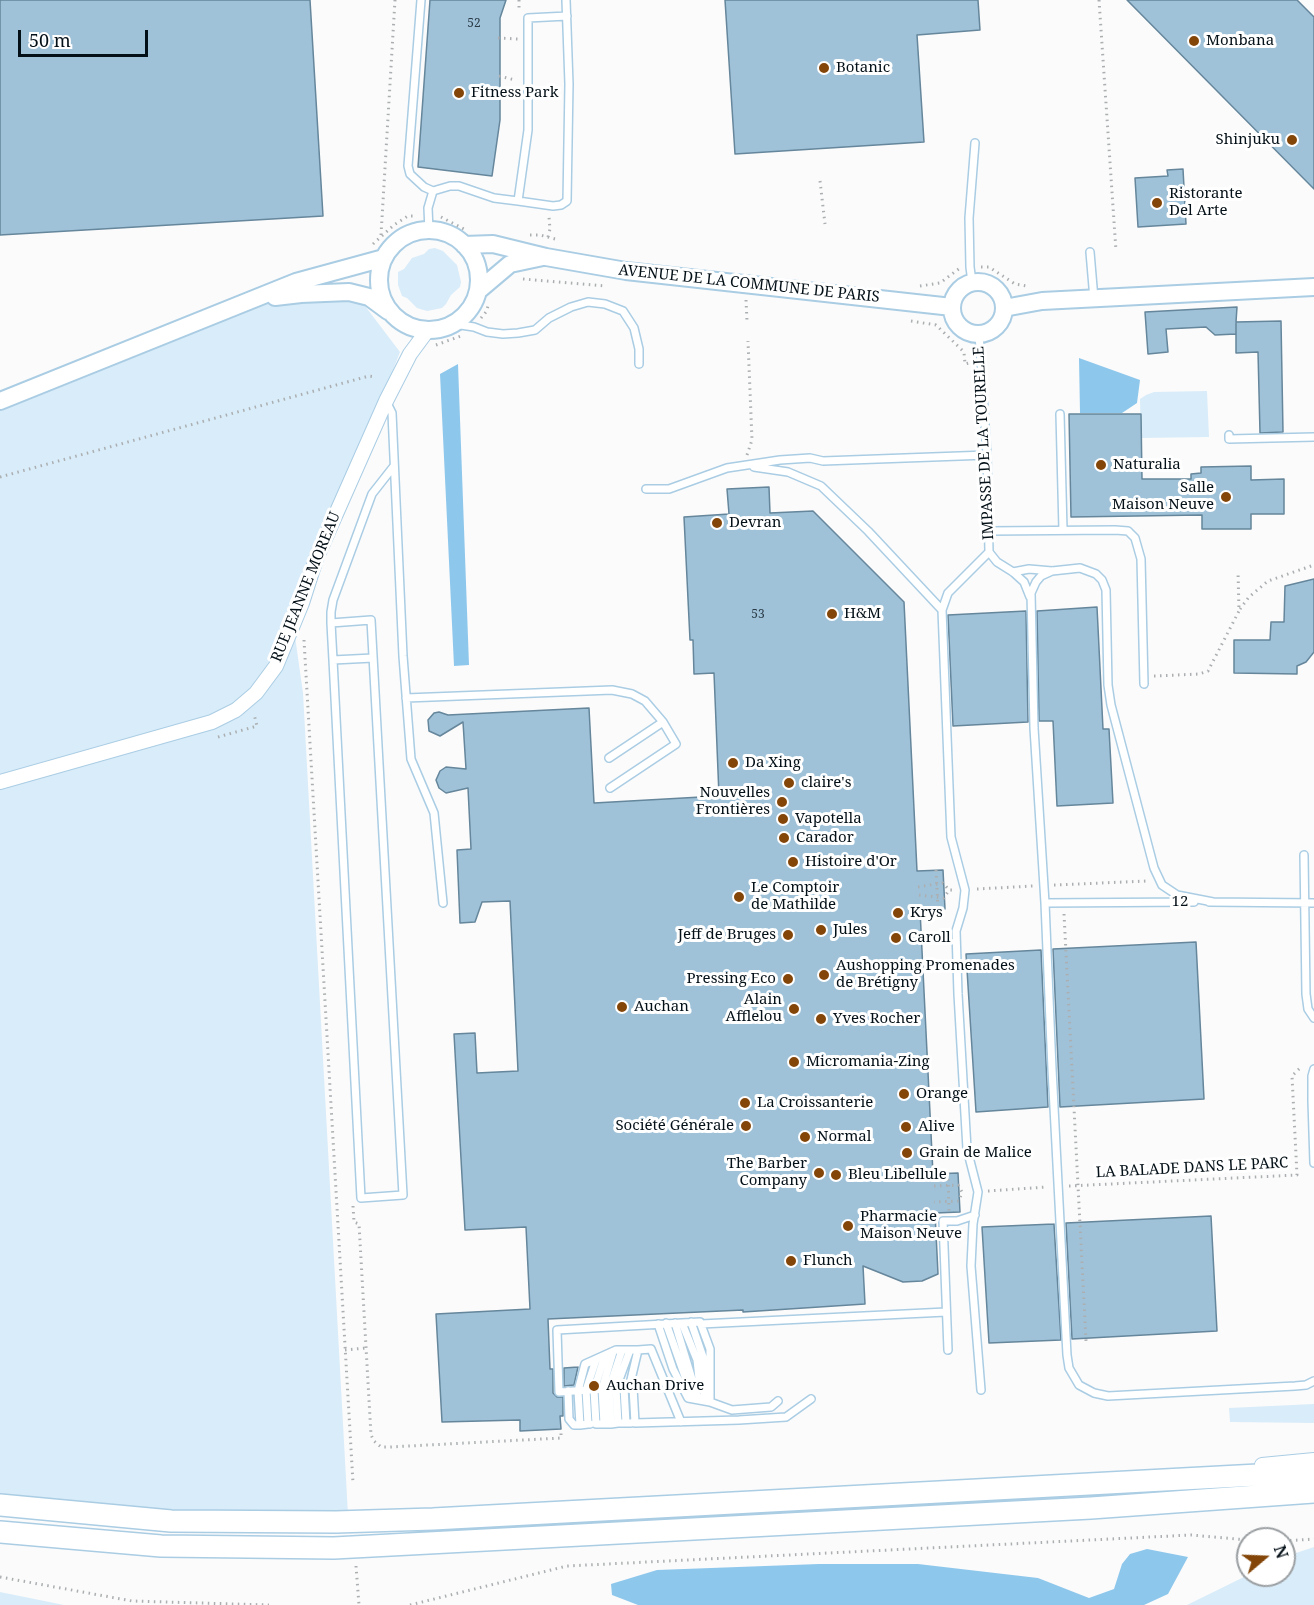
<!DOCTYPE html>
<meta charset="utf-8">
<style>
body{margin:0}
#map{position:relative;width:1314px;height:1605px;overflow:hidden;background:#fbfbfb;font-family:"Noto Serif",serif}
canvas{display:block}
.north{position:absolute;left:1236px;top:1527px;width:60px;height:60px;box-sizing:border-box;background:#fff;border:2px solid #9b9fa2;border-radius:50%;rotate:71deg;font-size:16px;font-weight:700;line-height:24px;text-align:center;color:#041017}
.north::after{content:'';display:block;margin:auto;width:21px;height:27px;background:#844608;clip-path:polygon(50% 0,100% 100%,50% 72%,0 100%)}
.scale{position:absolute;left:18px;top:30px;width:130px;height:27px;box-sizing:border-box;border:3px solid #041017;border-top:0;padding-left:8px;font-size:18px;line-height:21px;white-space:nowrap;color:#041017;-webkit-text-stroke:4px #fff;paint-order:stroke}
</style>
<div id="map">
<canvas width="1314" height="1605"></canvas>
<div class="north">N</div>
<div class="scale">50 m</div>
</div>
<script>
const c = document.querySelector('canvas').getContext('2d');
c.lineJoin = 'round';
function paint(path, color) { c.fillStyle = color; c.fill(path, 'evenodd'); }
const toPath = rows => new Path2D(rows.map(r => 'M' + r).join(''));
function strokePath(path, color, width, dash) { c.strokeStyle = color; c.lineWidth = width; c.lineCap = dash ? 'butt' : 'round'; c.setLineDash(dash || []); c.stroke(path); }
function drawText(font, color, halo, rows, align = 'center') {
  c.font = font + ' "Noto Serif",serif'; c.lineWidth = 6; c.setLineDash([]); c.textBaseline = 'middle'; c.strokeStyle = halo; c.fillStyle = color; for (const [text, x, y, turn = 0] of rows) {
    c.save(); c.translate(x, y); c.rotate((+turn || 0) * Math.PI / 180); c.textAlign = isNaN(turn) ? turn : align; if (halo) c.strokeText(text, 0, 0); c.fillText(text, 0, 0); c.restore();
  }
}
const green = toPath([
 [435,248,443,251,457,265,461,282,460,287,451,295,446,304,442,308,427,311,417,308,407,298,402,296,398,285,398,272,404,269,412,258,424,254,429,249],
 [300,297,359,298,400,352,375,417,290,601,303,693,348,1515,178,1514,38,1505,0,1493,0,405,252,305],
 [1207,391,1209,437,1141,438,1140,399,1146,395,1154,392],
 [1314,1404,1314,1423,1230,1422,1229,1408],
 [1314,1547,1314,1605,1187,1605,1248,1575,1284,1575,1284,1557],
 [0,1592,64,1605,0,1605]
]);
const water = toPath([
 [1079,358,1140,380,1137,403,1122,413,1080,413],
 [458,364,469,665,454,666,440,374],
 [1147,1549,1188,1557,1168,1594,1144,1605,638,1605,612,1595,611,1584,657,1570,819,1564,918,1564,1038,1578,1089,1598,1114,1589,1122,1564,1130,1554]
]);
const building = toPath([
 [0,0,310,0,323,216,0,235,0,0],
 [430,0,506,0,500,18,500,120,492,176,418,167,430,0],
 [725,0,978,0,980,30,917,35,924,142,735,154,725,0],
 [1127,0,1297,0,1314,17,1314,189,1127,0],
 [1183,169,1186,224,1138,227,1135,178,1168,176,1167,170,1183,169],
 [1237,307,1236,322,1281,321,1283,432,1260,433,1258,352,1236,353,1236,323,1236,334,1215,335,1206,327,1166,329,1168,352,1148,354,1145,312,1237,307],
 [1069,414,1141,414,1142,479,1191,479,1191,474,1201,473,1201,467,1251,466,1251,480,1284,479,1284,514,1251,514,1251,529,1202,529,1202,515,1071,517,1069,414],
 [769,487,770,513,813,511,904,602,917,871,943,870,945,909,920,910,933,1174,958,1173,960,1212,935,1213,938,1274,922,1281,903,1282,863,1266,865,1304,743,1312,743,1310,548,1319,550,1369,553,1369,553,1393,557,1397,563,1397,563,1416,560,1416,561,1429,520,1431,520,1420,442,1422,436,1314,530,1309,526,1227,465,1230,454,1034,475,1033,477,1073,518,1071,510,901,482,902,475,922,460,923,457,850,471,849,468,788,446,793,439,788,436,780,440,771,446,767,466,769,463,722,440,736,429,731,428,720,434,713,439,712,448,715,589,708,594,803,719,796,714,673,694,674,693,640,690,640,684,517,729,514,727,489,769,487],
 [1314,579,1314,652,1306,662,1297,666,1297,674,1234,673,1234,640,1270,640,1271,622,1284,622,1285,586,1314,579],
 [1097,607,1103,729,1109,729,1113,803,1057,806,1053,721,1039,721,1037,611,1097,607],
 [1026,611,1028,722,953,726,948,615,1026,611],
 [1196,942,1204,1099,1060,1107,1053,949,1196,942],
 [1041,950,1048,1107,976,1112,966,954,1041,950],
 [1211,1216,1217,1331,1072,1339,1066,1223,1211,1216],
 [1054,1224,1061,1340,989,1343,982,1227,1054,1224],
 [578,1367,574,1385,564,1386,564,1368,578,1367]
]);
const path = toPath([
 [519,0,519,10],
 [1099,0,1116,251],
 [498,38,518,39],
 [499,76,515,80],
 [820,181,825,224],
 [441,217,464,229],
 [381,235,395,0],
 [530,235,540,235,559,240],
 [548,237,550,229,549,217],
 [373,244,394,225,408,216,417,216],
 [981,267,989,267,1015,284,1027,286],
 [523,279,606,286],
 [920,286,940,283,960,268],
 [746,300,747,321],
 [481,318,486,312,489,303],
 [911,321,936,325,964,352,965,364,969,363],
 [436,345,461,336],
 [747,455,752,440,748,341],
 [0,477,369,376,376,377],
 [1240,609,1249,597,1268,581,1314,565],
 [304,640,353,1483],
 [1154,676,1199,674,1208,671,1239,611,1238,571],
 [218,737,257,726,254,714],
 [936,870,938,909],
 [1054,885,1147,881],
 [918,887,943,883,949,890],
 [977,889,1033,886],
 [919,895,944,898,949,890,955,890],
 [1064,914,1086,1341],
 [948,1173,949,1211],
 [934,1186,958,1185,962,1192,959,1201,934,1202],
 [1069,1186,1297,1175,1292,1076,1302,1066],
 [988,1191,1047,1187],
 [353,1206,354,1222,359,1224,371,1435,374,1441,381,1447,390,1447,561,1438,561,1429],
 [345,1350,366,1348],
 [1284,1541,1314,1539],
 [356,1566,359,1605],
 [0,1577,132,1601,269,1605],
 [410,1605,567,1566,1191,1535,1248,1540]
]);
const service = toPath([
 [421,0,408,166,410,174,424,187,433,191],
 [518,201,528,130,528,18,567,16],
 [429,231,428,208,433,191,450,186,459,186,494,198,518,201,553,206,561,205,567,201,569,84,566,0],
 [1090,252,1094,299],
 [972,282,970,267,969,218,975,143],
 [454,324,474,327,487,332,503,334,518,333,535,330,549,318,571,307,588,302,605,304,623,311,634,328,639,349,639,364],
 [979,334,987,455,989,552],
 [387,403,392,413,403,656,411,759,434,813,443,903],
 [1060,414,1063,530],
 [1229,435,1229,439,1314,437],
 [754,467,788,472,821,486,868,531,942,610],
 [646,489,669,489,727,468,780,460,810,458,823,461,987,455],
 [989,531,1115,530,1128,531,1135,538,1141,559,1144,684],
 [989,552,997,562,1013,572,1024,582,1030,597],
 [1052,571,1041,576,1036,582,1031,593,1034,728,1045,903,1052,1069,1067,1355,1069,1368,1079,1385,1094,1393,1108,1396,1295,1386,1306,1385,1314,1381],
 [1013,572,1029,569,1052,571,1080,568,1096,574,1102,580,1106,590,1108,685,1111,705,1154,868,1162,885,1177,895,1213,902],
 [331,623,371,620,403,1195,361,1198,333,660,331,623,331,612,333,600,372,494,394,466],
 [333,660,373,658],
 [406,698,612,690,632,694,645,701,663,722,676,744,610,788],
 [609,758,663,722],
 [1304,855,1306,994,1308,1009,1314,1018],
 [1209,902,1314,903],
 [1045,903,1194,902],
 [1314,1069,1312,1076,1312,1101,1314,1163],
 [691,1322,703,1357,704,1401],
 [666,1323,693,1399],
 [675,1323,698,1399],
 [682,1323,697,1360,699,1379],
 [658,1324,673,1369,688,1398,710,1402,732,1410,771,1407,778,1401],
 [701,1324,946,1312],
 [948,1350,943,1221,957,1221,975,1215],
 [624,1388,626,1423,631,1423],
 [629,1388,638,1350],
 [981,1390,971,1266,973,1224,978,1192,967,1149,958,994,956,931,963,908,965,890,951,837,942,610,948,593,989,552],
 [568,1391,569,1419,574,1425,580,1425],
 [710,1402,710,1349,700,1322,557,1330,559,1392,633,1387,635,1423,739,1420,786,1417,811,1399],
 [618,1423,611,1424,609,1389,622,1350],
 [626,1423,618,1423,616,1388,630,1350],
 [588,1424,580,1425,578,1391,585,1364,616,1350,638,1350,651,1349,681,1422],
 [590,1424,588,1424,586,1390,596,1360],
 [604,1424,596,1424,594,1390,605,1355],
 [611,1424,604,1424,602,1389,613,1352]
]);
const minor = toPath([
 [0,782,212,722,236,710,256,693,276,666,302,603,316,559,386,401,410,354,427,331],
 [1262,1465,1314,1460]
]);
const tertiary = toPath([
 '379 280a50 50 0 1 1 100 0a50 50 0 1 1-100 0Z',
 [464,245,493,244,546,257,626,271,952,307],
 '952 308a26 26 0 1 1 52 0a26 26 0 1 1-52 0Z',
 [478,291,510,264,543,257],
 [275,297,301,294,349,292,369,297,388,311],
 [1004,308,1042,301,1314,287],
 [0,401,296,282,384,258]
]);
const primary = toPath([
 [0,1505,171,1521,336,1522,433,1519,1314,1472],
 [0,1532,161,1546,334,1548,1091,1508,1314,1492]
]);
const markers = [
 [1194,41,6,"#844608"],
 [824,68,6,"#844608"],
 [459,93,6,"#844608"],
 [1292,140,6,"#844608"],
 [1157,203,6,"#844608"],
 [1101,465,6,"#844608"],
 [1226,497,6,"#844608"],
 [717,523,6,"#844608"],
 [832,614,6,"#844608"],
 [733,763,6,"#844608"],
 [789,783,6,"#844608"],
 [782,802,6,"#844608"],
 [783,819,6,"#844608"],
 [784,838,6,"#844608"],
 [793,862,6,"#844608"],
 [739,897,6,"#844608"],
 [898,913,6,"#844608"],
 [821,930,6,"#844608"],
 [788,935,6,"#844608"],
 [896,938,6,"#844608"],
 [824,975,6,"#844608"],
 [788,979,6,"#844608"],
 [622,1007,6,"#844608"],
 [794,1009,6,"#844608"],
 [821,1019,6,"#844608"],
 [794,1062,6,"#844608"],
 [904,1094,6,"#844608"],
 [745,1103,6,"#844608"],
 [746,1126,6,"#844608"],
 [906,1127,6,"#844608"],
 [805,1137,6,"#844608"],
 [907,1153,6,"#844608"],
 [819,1173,6,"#844608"],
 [836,1175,6,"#844608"],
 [848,1226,6,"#844608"],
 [791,1261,6,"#844608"],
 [594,1386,6,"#844608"]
];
const numberNames = [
 ["52",474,24],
 ["53",758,615]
];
const poiNames = [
 ["Monbana",1206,41],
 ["Botanic",836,68],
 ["Fitness Park",471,93],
 ["Shinjuku",1280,140,"right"],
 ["Ristorante",1169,194],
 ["Del Arte",1169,211],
 ["Naturalia",1113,465],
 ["Salle",1214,488,"right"],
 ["Maison Neuve",1214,505,"right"],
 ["Devran",729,523],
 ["H&M",844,614],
 ["Da Xing",745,763],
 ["claire's",801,783],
 ["Nouvelles",770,793,"right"],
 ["Frontières",770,810,"right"],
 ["Vapotella",795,819],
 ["Carador",796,838],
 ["Histoire d'Or",805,862],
 ["Le Comptoir",751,888],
 ["de Mathilde",751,905],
 ["Krys",910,913],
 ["Jules",833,930],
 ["Jeff de Bruges",776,935,"right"],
 ["Caroll",908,938],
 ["Aushopping Promenades",836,966],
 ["de Brétigny",836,983],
 ["Pressing Eco",776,979,"right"],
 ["Alain",782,1000,"right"],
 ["Afflelou",782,1017,"right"],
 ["Auchan",634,1007],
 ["Yves Rocher",833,1019],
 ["Micromania-Zing",806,1062],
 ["Orange",916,1094],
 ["La Croissanterie",757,1103],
 ["Société Générale",734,1126,"right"],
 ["Alive",918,1127],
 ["Normal",817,1137],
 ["Grain de Malice",919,1153],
 ["The Barber",807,1164,"right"],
 ["Company",807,1181,"right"],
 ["Bleu Libellule",848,1175],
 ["Pharmacie",860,1217],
 ["Maison Neuve",860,1234],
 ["Flunch",803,1261],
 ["Auchan Drive",606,1386]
];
const streetNames = [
 ["AVENUE DE LA COMMUNE DE PARIS",749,284,6],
 ["IMPASSE DE LA TOURELLE",984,443,-93],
 ["RUE JEANNE MOREAU",306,587,-68],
 ["12",1180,902],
 ["LA BALADE DANS LE PARC",1192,1168,-3]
];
paint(green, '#d9ecf9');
paint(water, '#8ec7ec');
paint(building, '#9fc2d9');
strokePath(building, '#65869b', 1.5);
strokePath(service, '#aacde4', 10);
strokePath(minor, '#aacde4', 16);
strokePath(tertiary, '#aacde4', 20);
strokePath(primary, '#aacde4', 24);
strokePath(path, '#abafb1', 3, [1.5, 4.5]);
strokePath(service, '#fff', 7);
strokePath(minor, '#fff', 14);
strokePath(tertiary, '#fff', 16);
strokePath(primary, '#fff', 21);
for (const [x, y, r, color] of markers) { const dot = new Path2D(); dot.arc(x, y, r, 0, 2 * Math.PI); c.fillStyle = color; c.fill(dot); strokePath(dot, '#fff', 2); }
drawText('12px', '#2b3c48', null, numberNames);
drawText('15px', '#041017', '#fff', poiNames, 'left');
drawText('15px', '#041017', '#fff', streetNames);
</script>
